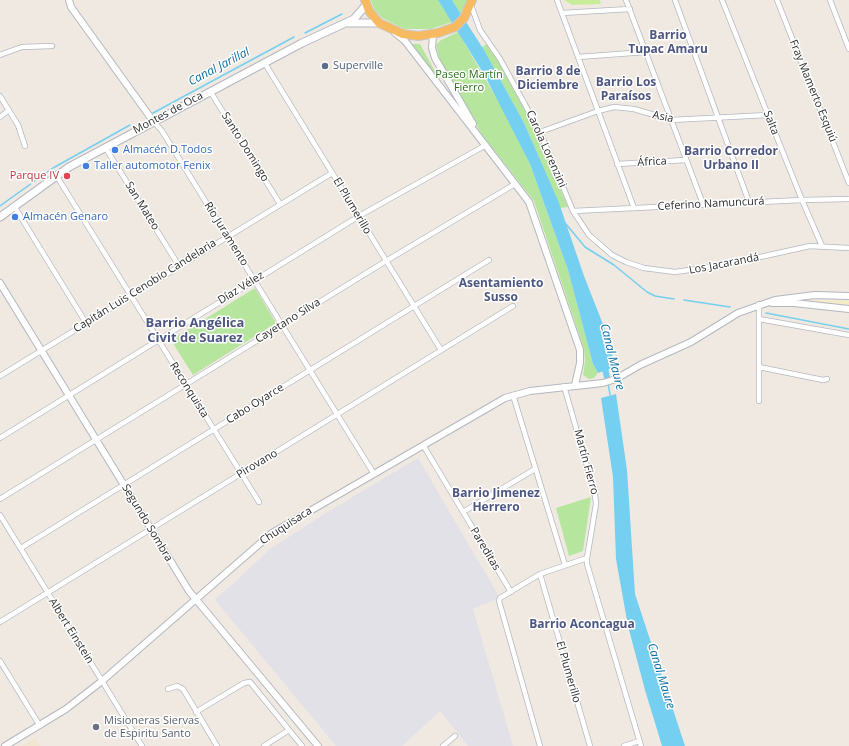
<!DOCTYPE html>
<meta charset="utf-8">
<style>
body{margin:0}
canvas{display:block;background:#efe9e1}
</style>
<canvas width="849" height="746"></canvas>
<script>
const c = document.querySelector('canvas').getContext('2d');
c.lineJoin = 'round';
function paint(path, color) { c.fillStyle = color; c.fill(path, 'evenodd'); }
const toPath = rows => new Path2D(rows.map(r => 'M' + r).join(''));
function strokePath(path, color, width, dash) { c.strokeStyle = color; c.lineWidth = width; c.lineCap = dash ? 'butt' : 'round'; c.setLineDash(dash || []); c.stroke(path); }
function drawText(font, color, halo, rows, align = 'center') {
  c.font = font + ' "Open Sans",sans-serif'; c.lineWidth = 3; c.setLineDash([]); c.textBaseline = 'middle'; c.strokeStyle = halo; c.fillStyle = color; for (const [text, x, y, turn = 0] of rows) {
    c.save(); c.translate(x, y); c.rotate((+turn || 0) * Math.PI / 180); c.textAlign = isNaN(turn) ? turn : align; if (halo) c.strokeText(text, 0, 0); c.fillText(text, 0, 0); c.restore();
  }
}
const industrial = toPath([
 [418,458,500,598,473,609,513,746,468,746,440,711,402,746,336,746,215,600,270,549,329,511]
]);
const education = toPath([
 [35,738,40,746,22,746]
]);
const green = toPath([
 [371,0,438,0,452,22,431,29,404,29,382,18,374,9],
 [452,0,469,0,461,14],
 [458,32,505,113,530,164,568,270,593,364,598,373,594,378,589,379,583,375,585,362,584,349,534,201,481,133,442,68,436,45,441,40],
 [412,44,420,44,437,75,436,76],
 [487,44,499,62,531,122,568,207,560,208,524,123,482,47],
 [255,288,276,323,193,375,171,340],
 [591,497,583,551,569,556,556,508]
]);
const sand = toPath([
 [810,300,849,301,849,305,810,301]
]);
const pitch = toPath([
 [564,0,600,0,601,4,572,5]
]);
const water = toPath([
 [438,0,452,0,484,50,524,123,559,203,584,276,608,337,615,367,598,373,593,364,568,270,530,164,485,76],
 [616,394,627,470,635,594,685,746,662,746,645,690,628,626,616,559,613,477,601,398]
]);
const stream = toPath([
 [305,33,342,14],
 [153,113,294,37],
 [0,206,53,168,130,125],
 [566,224,585,247,614,265,647,292,655,296,674,299],
 [684,300,730,307],
 [766,313,849,329],
 [608,383,610,395]
]);
const canal = toPath([
 [604,364,608,382]
]);
const minor = toPath([
 [557,0,634,208],
 [626,0,703,204],
 [675,0,749,202],
 [722,0,802,200,822,246],
 [777,0,849,183],
 [830,0,849,49],
 [471,5,480,30,500,59,540,132,573,211,589,235,612,255,626,262,644,268,675,272,724,265,810,246,849,248],
 [562,13,630,9],
 [0,55,22,47,52,46],
 [578,57,646,52],
 [264,62,441,350],
 [210,91,280,204],
 [0,96,18,125,25,146],
 [0,117,9,110],
 [153,121,162,131,374,474],
 [540,132,598,111,614,107,634,109,671,120,768,115],
 [105,147,179,266],
 [617,164,686,160],
 [56,175,259,502],
 [14,206,86,323],
 [573,211,802,200,849,199],
 [759,304,759,401],
 [759,319,849,335],
 [759,367,823,380,827,379],
 [0,376,332,173],
 [564,386,595,494,596,504,587,558,587,564,641,746],
 [513,395,565,565],
 [0,438,359,216,486,145],
 [423,445,511,592],
 [0,499,386,261,515,184],
 [463,512,535,469],
 [0,515,142,746],
 [21,548,489,260],
 [540,574,590,746],
 [0,622,513,306],
 [0,661,40,726],
 [168,689,177,686,183,689,217,746],
 [196,712,244,683,250,682,302,746],
 [264,746,289,730],
 [443,746,455,736],
 [540,746,499,601,500,598,540,574,587,558],
 [624,746,639,741]
]);
const tertiary = toPath([
 [69,0,71,7,153,121],
 [395,33,405,41,529,202,580,350,580,363,575,385],
 [433,35,432,48,435,58,473,124],
 [0,283,189,591,318,746],
 [772,303,794,303,849,309],
 [5,746,66,709,102,681,272,533,505,398,530,391,603,383,616,379,640,365,691,342,738,313,775,300,815,295,849,296]
]);
const secondary = toPath([
 [349,23,379,23],
 [0,217,69,167,302,43,354,19,366,5]
]);
const trunk = toPath([
 [365,0,369,11,379,23,403,34,418,36,438,33,455,27,464,18,472,0]
]);
const markers = [
 [325,66,4,"#5c6f8a"],
 [115,150,4,"#3f7fe0"],
 [86,166,4,"#3f7fe0"],
 [67,176,4,"#e0444e"],
 [15,217,4,"#3f7fe0"],
 [96,727,4,"#6b7280"]
];
const serviceNames = [
 ["Superville",333,66]
];
const parkNames = [
 ["Paseo Martín",469,75],
 ["Fierro",469,88]
];
const streetNames = [
 ["Fray Mamerto Esquiú",813,91,68],
 ["Montes de Oca",168,113,-28],
 ["Asia",663,117,11],
 ["Salta",771,123,68],
 ["Santo Domingo",245,147,58],
 ["Carola Lorenzini",546,149,66],
 ["África",652,162,-3],
 ["Ceferino Namuncurá",711,204,-3],
 ["San Mateo",142,206,58],
 ["El Plumerillo",352,206,59],
 ["Río Juramento",226,234,58],
 ["Los Jacarandá",724,264,-11],
 ["Capitán Luis Cenobio Candelaria",145,286,-32],
 ["Díaz Vélez",241,288,-32],
 ["Cayetano Silva",288,321,-32],
 ["Reconquista",189,390,58],
 ["Cabo Oyarce",255,404,-32],
 ["Martín Fierro",586,462,75],
 ["Pirovano",257,464,-31],
 ["Segundo Sombra",147,523,59],
 ["Chuquisaca",286,526,-33],
 ["Pareditas",485,549,59],
 ["Albert Einstein",71,631,58],
 ["El Plumerillo",568,672,74]
];
const shopNames = [
 ["Almacén D.Todos",123,150],
 ["Taller automotor Fenix",94,166],
 ["Almacén Genaro",23,217]
];
const healthNames = [
 ["Parque IV",59,176]
];
const worshipNames = [
 ["Misioneras Siervas",104,721],
 ["de Espiritu Santo",104,734]
];
const neighbourhoodNames = [
 ["Barrio",668,36],
 ["Tupac Amaru",668,50],
 ["Barrio 8 de",548,72],
 ["Diciembre",548,86],
 ["Barrio Los",626,83],
 ["Paraísos",626,97],
 ["Barrio Corredor",731,152],
 ["Urbano II",731,166],
 ["Asentamiento",501,284],
 ["Susso",501,298],
 ["Barrio Jimenez",496,494],
 ["Herrero",496,508],
 ["Barrio Aconcagua",582,625]
];
const waterNames = [
 ["Canal Jarillal",219,67,-28],
 ["Canal Maure",612,357,76],
 ["Canal Maure",661,676,73]
];
const quarterNames = [
 ["Barrio Angélica",195,323],
 ["Civit de Suarez",195,338]
];
paint(industrial, '#e3e1e8');
paint(education, '#f0e6d1');
paint(green, '#b6e59e');
paint(sand, '#f3ecc5');
paint(pitch, '#c9ec9a');
paint(water, '#75cff0');
strokePath(stream, '#75cff0', 1.5);
strokePath(canal, '#75cff0', 6);
strokePath(minor, '#b4b7c1', 6);
strokePath(tertiary, '#b4b7c1', 8);
strokePath(secondary, '#b4b7c1', 9);
strokePath(trunk, '#c9c9c9', 10);
strokePath(minor, '#fff', 4.5);
strokePath(tertiary, '#fff', 6);
strokePath(secondary, '#fff', 7);
strokePath(trunk, '#f8ba60', 8);
for (const [x, y, r, color] of markers) { const dot = new Path2D(); dot.arc(x, y, r, 0, 2 * Math.PI); c.fillStyle = color; c.fill(dot); strokePath(dot, '#fff', 1.5); }
drawText('11px', '#4e5e75', '#fff', serviceNames, 'left');
drawText('11px', '#2c6e1b', '#fff', parkNames);
drawText('11px', '#2e2e2e', '#fff', streetNames);
drawText('11px', '#366cbe', '#fff', shopNames, 'left');
drawText('11px', '#be3a42', '#fff', healthNames, 'right');
drawText('11px', '#5b616d', '#fff', worshipNames, 'left');
drawText('bold 12px', '#4d5680', '#fff', neighbourhoodNames);
drawText('italic 12px', '#0d6fa3', '#fff', waterNames);
drawText('bold 13px', '#4d5680', '#fff', quarterNames);
</script>
